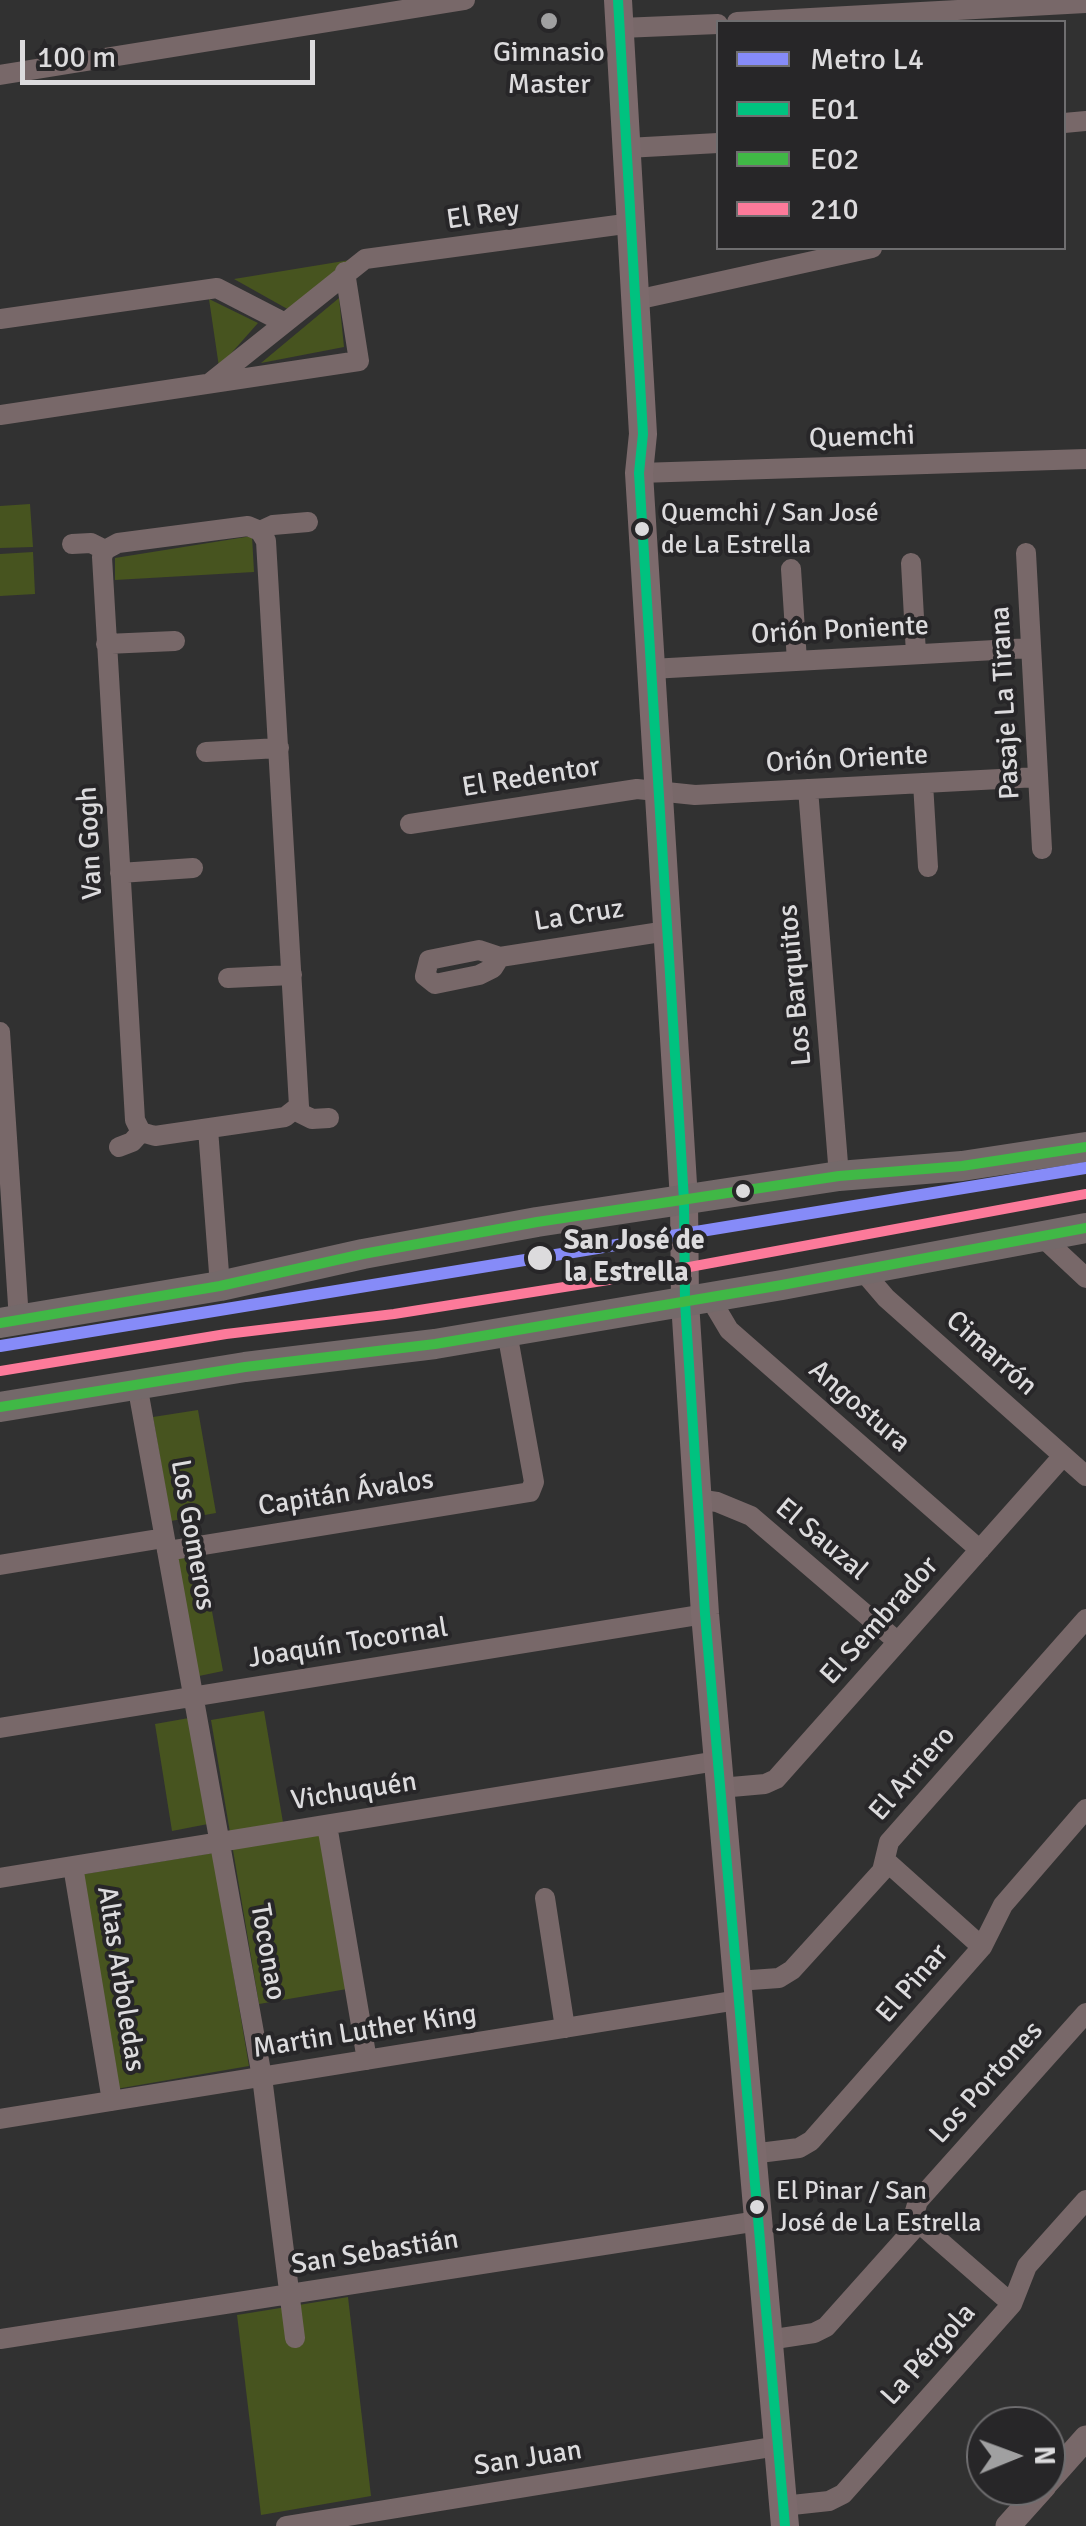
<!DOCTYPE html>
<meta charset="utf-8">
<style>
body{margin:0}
#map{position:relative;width:1086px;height:2526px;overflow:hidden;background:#313131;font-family:Signika,sans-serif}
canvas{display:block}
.legend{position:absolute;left:716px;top:20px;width:350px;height:230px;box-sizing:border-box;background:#272628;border:2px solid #6f6e70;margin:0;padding:12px 18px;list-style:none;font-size:30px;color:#dcdbdd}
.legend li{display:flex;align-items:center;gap:20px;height:50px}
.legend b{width:50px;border:2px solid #6f6e70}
.north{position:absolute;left:966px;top:2406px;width:100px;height:100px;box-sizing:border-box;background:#272628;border:2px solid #6f6e70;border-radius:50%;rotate:89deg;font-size:28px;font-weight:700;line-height:40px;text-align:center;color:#dcdbdd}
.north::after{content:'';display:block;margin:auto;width:35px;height:45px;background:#a0a0a1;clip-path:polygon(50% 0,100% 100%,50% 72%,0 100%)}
.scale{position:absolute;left:20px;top:40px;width:295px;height:45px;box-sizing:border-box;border:5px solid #dcdbdd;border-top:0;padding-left:12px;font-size:30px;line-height:35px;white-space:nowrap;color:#dcdbdd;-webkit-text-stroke:8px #272628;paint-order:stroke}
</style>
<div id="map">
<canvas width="1086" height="2526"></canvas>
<ul class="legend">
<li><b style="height:12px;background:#868bf8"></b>Metro L4</li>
<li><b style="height:12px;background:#00c27f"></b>E01</li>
<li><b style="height:12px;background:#40b846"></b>E02</li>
<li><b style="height:12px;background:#fc7a9a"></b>210</li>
</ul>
<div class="north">N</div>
<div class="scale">100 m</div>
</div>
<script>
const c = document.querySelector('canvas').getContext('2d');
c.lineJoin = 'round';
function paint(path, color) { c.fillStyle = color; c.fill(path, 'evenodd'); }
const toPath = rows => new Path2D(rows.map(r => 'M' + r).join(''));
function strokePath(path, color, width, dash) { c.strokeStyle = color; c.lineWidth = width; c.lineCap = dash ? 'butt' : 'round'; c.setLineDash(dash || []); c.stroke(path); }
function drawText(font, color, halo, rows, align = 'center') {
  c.font = font + ' Signika,sans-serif'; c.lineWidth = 8; c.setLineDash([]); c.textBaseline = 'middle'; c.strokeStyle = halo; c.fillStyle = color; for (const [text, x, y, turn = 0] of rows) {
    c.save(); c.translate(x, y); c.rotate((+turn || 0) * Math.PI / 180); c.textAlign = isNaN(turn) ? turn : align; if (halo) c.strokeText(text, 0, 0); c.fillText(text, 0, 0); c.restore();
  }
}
const green = toPath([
 [350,260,291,311,234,279],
 [339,298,344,347,261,363],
 [209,299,258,323,219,367],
 [30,504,33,547,0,548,0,506],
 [252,536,254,572,115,580,115,558],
 [33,552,35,594,0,596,0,554],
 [198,1410,216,1513,171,1521,153,1417],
 [201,1552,223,1671,199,1676,176,1557],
 [264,1711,286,1840,321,1835,347,1989,259,2004,211,1720],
 [189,1718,208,1824,172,1831,155,1724],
 [213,1853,249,2066,116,2089,79,1875],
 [348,2297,371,2496,261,2515,237,2315]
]);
const minor = toPath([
 [737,22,1086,3],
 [620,28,718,24],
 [0,75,465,0],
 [1064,123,1086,121],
 [627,148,718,143],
 [636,300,872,248],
 [0,319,217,288,283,322],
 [211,382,365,259,632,223],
 [0,415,359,361,345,272],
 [639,473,1086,459],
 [72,544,91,543,105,550],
 [1026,553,1042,849],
 [911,563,916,654],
 [791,569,797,661],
 [106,644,175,641],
 [651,669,1031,648],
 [206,752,279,748],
 [923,783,928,867],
 [808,789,839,1176],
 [410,824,637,789,695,795,1038,777],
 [120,873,193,868],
 [500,957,493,968,479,975,435,984,425,976,429,960,479,950,500,957,667,931],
 [228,978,292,975],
 [0,1032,19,1320],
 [296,1111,312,1119,329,1118],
 [208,1129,220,1286],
 [141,1132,135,1120,102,557,105,550,118,543,248,526,260,531,273,525,308,522],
 [141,1132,155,1136,285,1117,299,1106,266,541,260,531],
 [119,1147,132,1142,141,1132],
 [1040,1235,1086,1278],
 [862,1270,886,1298,1086,1476],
 [710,1298,729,1330,980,1550],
 [137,1384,262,2077,295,2338],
 [697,1499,717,1502,751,1516,898,1642],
 [167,1551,530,1492,534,1482,507,1332],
 [0,1565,164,1538],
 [0,1728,705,1614],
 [720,1788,765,1784,776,1779,1063,1456],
 [327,1825,367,2060],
 [886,1861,982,1947],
 [73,1866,112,2101],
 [0,1878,717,1761],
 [545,1898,565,2028],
 [737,1981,779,1978,792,1970,882,1871,889,1842,1086,1619],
 [0,2119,738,2000],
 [751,2154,799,2148,811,2141,982,1947,1003,1905,1086,1809],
 [919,2223,915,2211,918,2201,1086,2013],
 [919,2223,1012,2304],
 [0,2339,758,2221],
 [768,2340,814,2333,826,2327,919,2223],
 [783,2506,829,2501,843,2494,1012,2304,1027,2266,1086,2200],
 [286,2526,778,2446]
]);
const tertiary = toPath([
 [1046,2483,1086,2438],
 [1008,2526,1044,2486]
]);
const secondary = toPath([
 [618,0,643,434,639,473,684,1200,685,1302,705,1614,785,2526]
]);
const primary = toPath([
 [0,1323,220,1286,363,1254,537,1222,839,1176,962,1166,1086,1147],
 [0,1407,245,1367,435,1344,782,1285,1086,1228]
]);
const bus1 = toPath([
 [618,0,643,434,639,473,684,1200,685,1302,705,1614,785,2526]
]);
const bus2 = toPath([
 [0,1323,220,1286,363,1254,537,1222,839,1176,962,1166,1086,1147],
 [0,1407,245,1367,435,1344,782,1285,1086,1228]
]);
const bus3 = toPath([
 [0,1371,226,1334,394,1314,684,1268,1086,1194]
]);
const metro1 = toPath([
 [0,1346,1086,1168]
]);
const markers = [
 [549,21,10,"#a0a0a1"],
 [642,529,9,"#dcdbdd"],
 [743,1191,9,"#dcdbdd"],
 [540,1258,14,"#dcdbdd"],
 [757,2207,9,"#dcdbdd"]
];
const busNames = [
 ["Quemchi / San José",661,514],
 ["de La Estrella",661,546],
 ["El Pinar / San",776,2192],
 ["José de La Estrella",776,2224]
];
const poiNames = [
 ["Gimnasio",549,54],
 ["Master",549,86]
];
const streetNames = [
 ["El Rey",483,216,-8],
 ["Quemchi",862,438,-2],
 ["Orión Poniente",840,631,-3],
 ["Pasaje La Tirana",1006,703,-93],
 ["Orión Oriente",847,760,-3],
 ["El Redentor",531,778,-9],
 ["Van Gogh",91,843,-93],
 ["La Cruz",579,916,-9],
 ["Los Barquitos",796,985,-95],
 ["Cimarrón",991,1354,42],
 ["Angostura",859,1407,41],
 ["Capitán Ávalos",346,1494,-9],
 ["Los Gomeros",192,1535,80],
 ["El Sauzal",821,1540,40],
 ["El Sembrador",880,1621,-48],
 ["Joaquín Tocornal",348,1644,-9],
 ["El Arriero",913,1774,-49],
 ["Vichuquén",354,1792,-9],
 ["Toconao",267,1952,80],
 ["Altas Arboledas",120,1979,81],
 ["El Pinar",913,1984,-49],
 ["Martin Luther King",365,2032,-9],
 ["Los Portones",987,2083,-48],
 ["San Sebastián",375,2253,-9],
 ["La Pérgola",929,2355,-48],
 ["San Juan",528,2459,-9]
];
const stopNames = [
 ["San José de",564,1242],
 ["la Estrella",564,1274]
];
paint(green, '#47541f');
strokePath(minor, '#786869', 20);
strokePath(tertiary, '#786869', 25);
strokePath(secondary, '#7c6a6c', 28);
strokePath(primary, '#74696a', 30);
strokePath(bus1, '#00c27f', 10);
strokePath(bus2, '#40b846', 10);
strokePath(bus3, '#fc7a9a', 10);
strokePath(metro1, '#868bf8', 12);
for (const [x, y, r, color] of markers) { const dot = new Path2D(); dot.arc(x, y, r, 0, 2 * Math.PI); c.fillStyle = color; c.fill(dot); strokePath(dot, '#272628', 4); }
drawText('26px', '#dcdbdd', '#272628', busNames, 'left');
drawText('28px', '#dcdbdd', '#272628', poiNames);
drawText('28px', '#dcdbdd', '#272628', streetNames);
drawText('bold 28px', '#dcdbdd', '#272628', stopNames, 'left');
</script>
